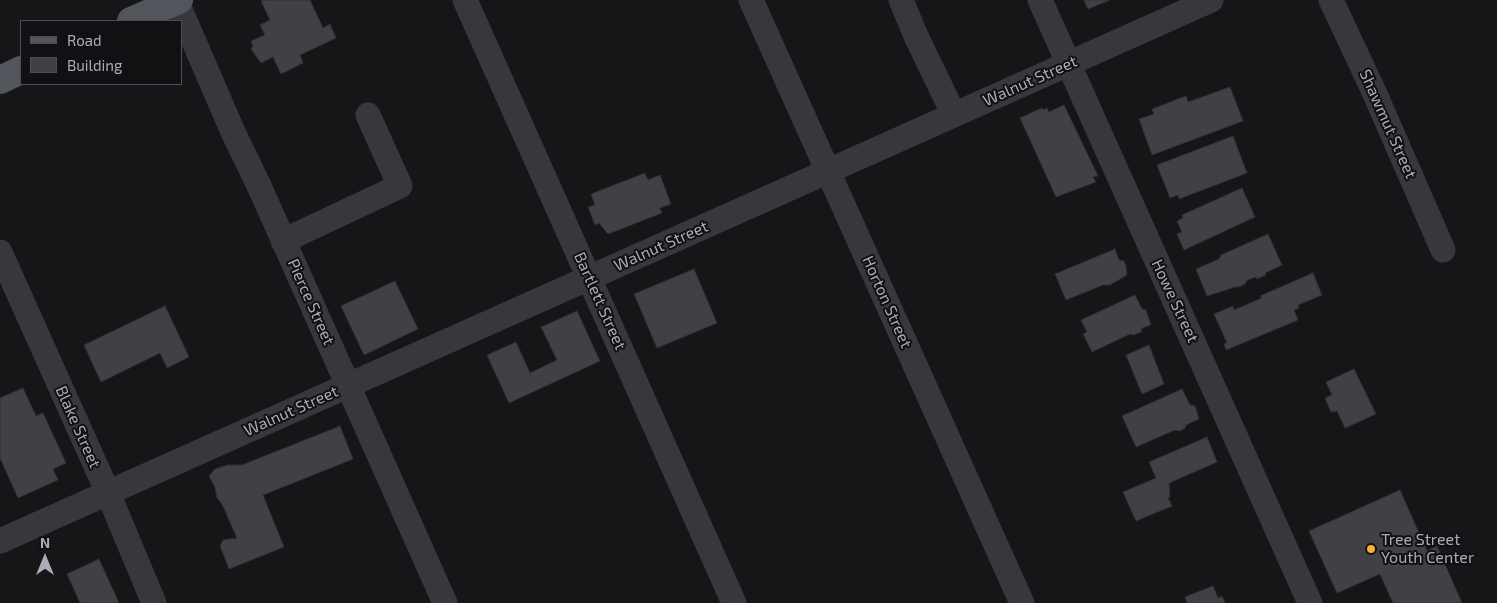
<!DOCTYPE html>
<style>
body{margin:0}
#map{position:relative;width:1497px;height:603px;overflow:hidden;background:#161618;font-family:"Exo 2",sans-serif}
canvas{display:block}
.legend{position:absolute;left:20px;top:20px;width:162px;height:65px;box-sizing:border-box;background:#111113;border:1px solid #4d4f55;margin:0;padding:6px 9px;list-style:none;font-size:15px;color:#a8adb8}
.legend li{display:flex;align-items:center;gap:10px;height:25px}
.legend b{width:25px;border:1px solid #4d4f55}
.north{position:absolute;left:20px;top:533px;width:50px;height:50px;-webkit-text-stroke:4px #111113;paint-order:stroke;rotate:0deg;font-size:14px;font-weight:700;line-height:20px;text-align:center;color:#a8adb8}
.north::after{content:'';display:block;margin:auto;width:18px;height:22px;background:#a8adb8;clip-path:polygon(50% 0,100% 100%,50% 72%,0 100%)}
</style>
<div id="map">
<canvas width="1497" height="603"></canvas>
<ul class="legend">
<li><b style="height:6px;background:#53555c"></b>Road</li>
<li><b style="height:14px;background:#404145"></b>Building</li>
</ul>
<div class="north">N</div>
</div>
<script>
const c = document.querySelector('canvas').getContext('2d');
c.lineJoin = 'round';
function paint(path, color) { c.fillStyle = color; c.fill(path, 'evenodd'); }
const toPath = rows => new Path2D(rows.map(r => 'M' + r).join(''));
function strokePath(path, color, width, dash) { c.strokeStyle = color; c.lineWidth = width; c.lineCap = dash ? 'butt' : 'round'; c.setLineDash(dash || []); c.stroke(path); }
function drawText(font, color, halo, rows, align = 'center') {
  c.font = font + ' "Exo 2",sans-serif'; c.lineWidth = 4; c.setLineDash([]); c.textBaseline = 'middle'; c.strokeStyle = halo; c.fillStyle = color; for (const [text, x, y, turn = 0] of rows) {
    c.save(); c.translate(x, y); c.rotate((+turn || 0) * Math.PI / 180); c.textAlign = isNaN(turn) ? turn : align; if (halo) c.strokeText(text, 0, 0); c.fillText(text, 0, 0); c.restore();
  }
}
const building = toPath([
 [264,0,310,0,323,28,330,24,336,38,300,55,303,63,281,74,273,57,261,63,251,49,253,46,251,41,265,35,260,25,270,20,261,1,264,0],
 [1084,0,1110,0,1088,9,1084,0],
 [1230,87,1243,121,1152,155,1139,119,1154,114,1152,109,1186,96,1188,102,1230,87],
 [1064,105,1098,176,1093,177,1096,182,1056,197,1020,118,1042,108,1043,110,1047,108,1049,112,1064,105],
 [1233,136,1247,173,1179,199,1178,195,1170,198,1157,165,1233,136],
 [645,173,648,180,660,175,671,204,660,208,662,213,608,234,599,223,595,225,588,207,595,205,591,194,645,173],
 [1242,188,1255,217,1184,250,1177,234,1182,232,1177,221,1183,218,1182,215,1242,188],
 [1268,234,1282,265,1265,273,1266,275,1257,279,1256,277,1247,280,1245,284,1239,287,1235,287,1207,296,1196,269,1219,259,1221,255,1268,234],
 [1115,249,1119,260,1124,261,1126,266,1127,275,1110,285,1103,285,1066,300,1055,274,1115,249],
 [694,269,717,323,657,348,634,294,694,269],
 [1313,273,1322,295,1298,305,1299,308,1294,310,1298,320,1226,350,1224,344,1227,343,1214,314,1233,306,1234,310,1262,298,1260,296,1313,273],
 [395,281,418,329,364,355,341,306,395,281],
 [1135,295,1142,309,1146,310,1151,325,1142,328,1141,332,1133,335,1130,334,1092,352,1083,334,1087,332,1081,320,1135,295],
 [165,306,189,357,167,368,160,353,101,382,84,345,165,306],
 [577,311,600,361,509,403,487,355,516,342,530,373,557,360,541,327,577,311],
 [1149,345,1164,384,1142,394,1126,355,1149,345],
 [1354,369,1376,414,1345,428,1337,411,1331,412,1325,398,1332,395,1326,382,1354,369],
 [23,388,36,416,43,413,66,463,53,469,58,480,18,498,0,458,0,398,23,388],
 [1182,389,1190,405,1195,406,1199,419,1186,425,1185,428,1180,431,1175,430,1136,447,1122,416,1182,389],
 [340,426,353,459,263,495,284,547,229,569,220,546,223,540,237,538,222,504,217,498,215,487,209,476,215,469,228,465,242,465,340,426],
 [1207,437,1217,462,1169,483,1170,497,1168,498,1172,506,1136,521,1123,492,1156,478,1149,462,1207,437],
 [1400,490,1427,551,1437,546,1462,603,1393,603,1380,574,1337,593,1309,531,1400,490],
 [99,559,119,603,80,603,67,574,99,559],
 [1213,586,1218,598,1222,596,1225,603,1187,603,1185,597,1213,586]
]);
const minor = toPath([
 [176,0,233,132,260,188,445,603],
 [465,0,734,603],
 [751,0,1022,603],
 [901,0,916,36,954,115],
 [1040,0,1310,603],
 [1331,0,1375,94,1443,250],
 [283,241,400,186,368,115],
 [0,252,108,493,154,603],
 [0,541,1211,0]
]);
const major = toPath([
 [131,21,179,0],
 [0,80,21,70]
]);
const markers = [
 [1371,549,5,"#f2b134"]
];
const streetNames = [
 ["Walnut Street",1030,81,-24],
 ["Shawmut Street",1388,124,66],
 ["Walnut Street",661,246,-24],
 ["Bartlett Street",600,301,66],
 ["Howe Street",1175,301,65],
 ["Pierce Street",311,302,66],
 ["Horton Street",887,302,66],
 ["Walnut Street",291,411,-24],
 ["Blake Street",78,427,66]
];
const poiNames = [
 ["Tree Street",1381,540],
 ["Youth Center",1381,558]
];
paint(building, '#404145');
strokePath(building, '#303034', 1);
strokePath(minor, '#37383d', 25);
strokePath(major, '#53555c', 28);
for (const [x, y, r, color] of markers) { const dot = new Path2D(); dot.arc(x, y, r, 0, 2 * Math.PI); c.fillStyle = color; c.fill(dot); strokePath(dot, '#111113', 2); }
drawText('16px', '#a8adb8', '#111113', streetNames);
drawText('16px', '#a8adb8', '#111113', poiNames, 'left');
</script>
